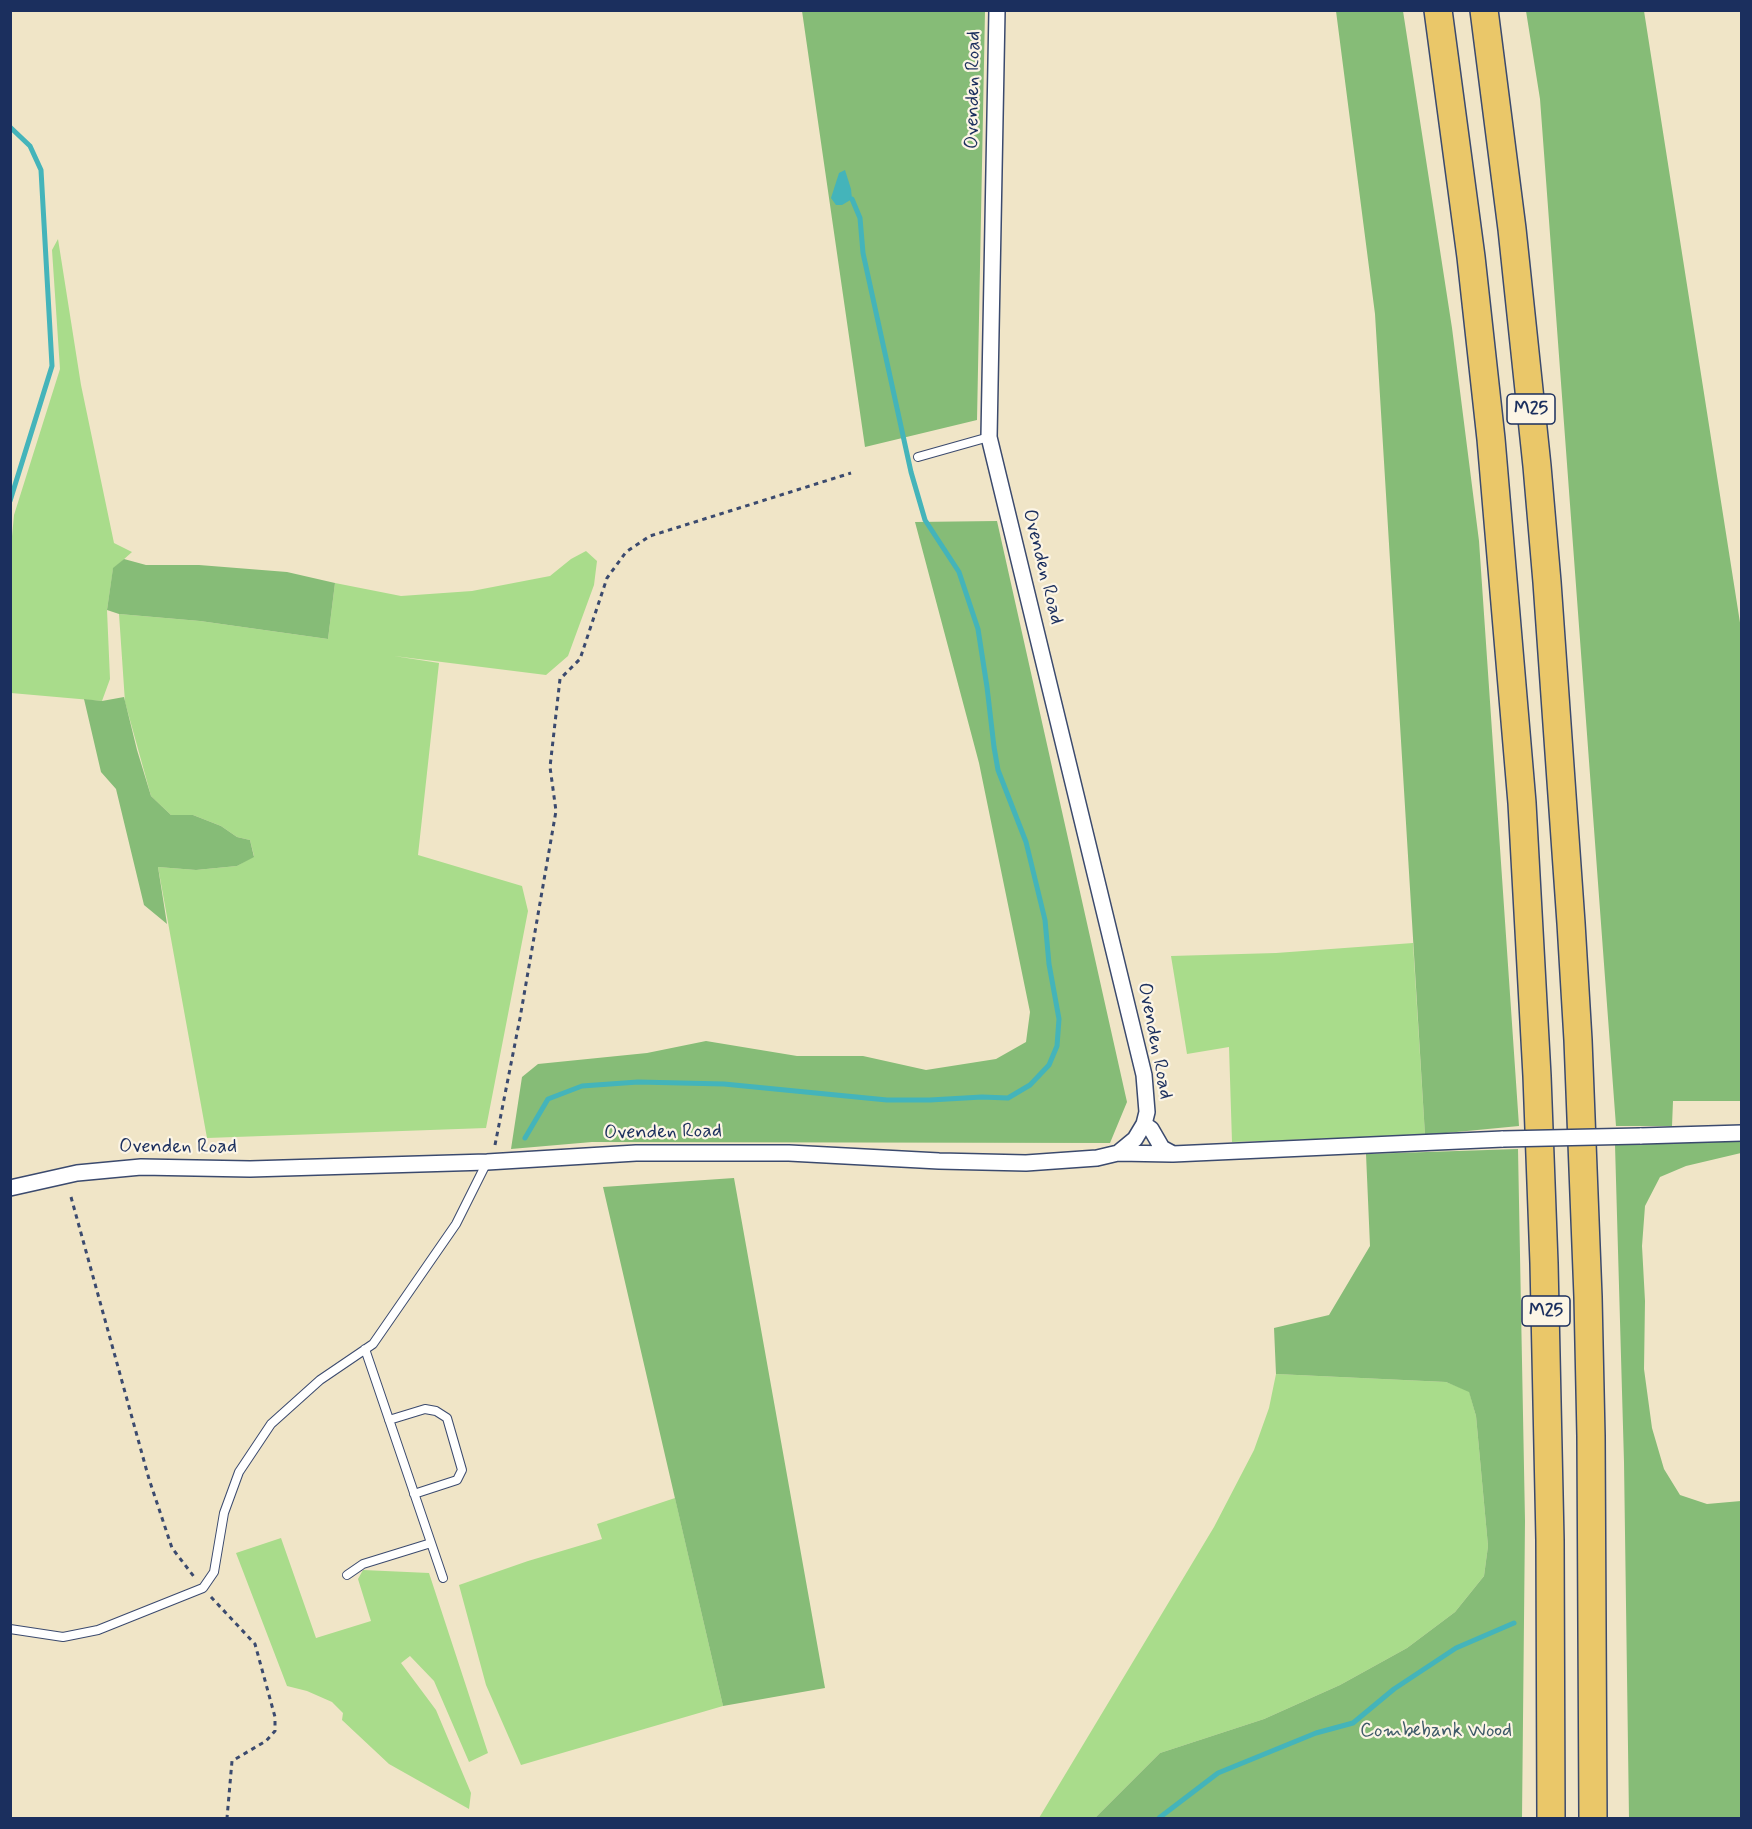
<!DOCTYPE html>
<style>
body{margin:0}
#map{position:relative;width:1752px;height:1829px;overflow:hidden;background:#f0e5c7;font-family:Mynerve,sans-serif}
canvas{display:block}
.frame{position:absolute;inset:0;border:12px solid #1b2f5e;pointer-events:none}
</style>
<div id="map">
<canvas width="1752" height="1829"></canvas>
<div class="frame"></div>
</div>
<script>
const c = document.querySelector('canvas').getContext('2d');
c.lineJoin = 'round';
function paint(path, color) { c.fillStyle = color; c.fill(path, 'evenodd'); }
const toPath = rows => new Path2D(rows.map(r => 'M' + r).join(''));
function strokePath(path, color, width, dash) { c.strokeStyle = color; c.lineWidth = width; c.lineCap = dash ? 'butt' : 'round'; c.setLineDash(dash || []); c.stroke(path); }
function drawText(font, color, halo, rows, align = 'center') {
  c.font = font + ' Mynerve,sans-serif'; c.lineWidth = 4.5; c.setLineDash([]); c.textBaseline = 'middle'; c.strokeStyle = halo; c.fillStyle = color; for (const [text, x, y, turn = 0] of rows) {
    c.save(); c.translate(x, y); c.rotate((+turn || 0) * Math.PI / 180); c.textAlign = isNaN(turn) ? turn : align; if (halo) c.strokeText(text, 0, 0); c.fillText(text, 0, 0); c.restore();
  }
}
const green = toPath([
 [58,239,81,385,114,543,132,552,113,569,107,610,110,679,102,701,11,693,11,547,14,515,60,369,52,250],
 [586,551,597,561,594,585,568,656,546,675,394,656,439,663,418,855,522,886,528,911,486,1128,207,1138,158,867,196,870,237,866,254,856,250,840,237,837,221,826,193,815,171,815,151,796,125,702,119,614,200,621,328,639,335,583,401,596,472,591,550,576,571,559],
 [1413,943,1425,1135,1232,1142,1229,1047,1187,1054,1171,956,1276,953],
 [1276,1374,1446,1382,1469,1391,1476,1416,1488,1546,1484,1576,1455,1612,1407,1648,1340,1685,1264,1719,1160,1753,1095,1818,1039,1818,1214,1527,1254,1450,1269,1408],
 [675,1498,723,1706,521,1765,486,1685,459,1585,528,1561,602,1539,597,1524],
 [281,1538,316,1638,371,1621,358,1579,363,1570,429,1573,488,1753,469,1762,434,1681,410,1656,401,1663,436,1710,471,1793,469,1809,389,1764,342,1720,343,1713,332,1702,307,1691,287,1686,236,1553]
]);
const forest = toPath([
 [802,11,985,11,977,420,865,447],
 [1336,11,1403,11,1452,328,1479,541,1519,1126,1425,1135,1375,314],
 [1526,11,1644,11,1741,629,1741,1101,1673,1101,1672,1126,1616,1126,1540,99],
 [997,521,1127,1102,1110,1143,592,1142,511,1149,522,1077,538,1064,647,1053,706,1041,797,1056,863,1056,926,1070,996,1059,1026,1042,1030,1012,979,763,915,522],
 [124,559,146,565,199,565,287,572,335,583,328,639,200,621,119,614,107,610,113,568],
 [124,697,137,750,151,796,171,815,193,815,221,826,237,837,250,840,254,857,237,866,196,870,158,867,167,924,144,905,116,789,101,772,84,699,102,701],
 [1741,1141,1741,1153,1686,1166,1660,1177,1645,1206,1642,1246,1645,1301,1644,1369,1652,1428,1664,1469,1680,1495,1707,1504,1741,1501,1741,1818,1629,1818,1624,1462,1615,1145],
 [1518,1149,1525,1521,1522,1818,1095,1818,1160,1753,1264,1719,1340,1685,1407,1648,1455,1612,1484,1576,1488,1546,1476,1416,1469,1392,1446,1382,1276,1374,1274,1328,1329,1315,1370,1246,1366,1154],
 [734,1178,825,1688,723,1706,603,1187]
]);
const water = toPath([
 [845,170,851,189,852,199,842,205,836,205,831,198,839,173]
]);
const stream = toPath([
 [10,127,30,146,41,170,52,366,10,501],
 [525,1138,548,1099,582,1086,638,1082,724,1084,887,1100,930,1100,982,1097,1008,1098,1030,1085,1049,1065,1057,1046,1059,1019,1049,964,1045,920,1026,842,998,770,994,747,987,687,978,629,959,572,925,520,911,472,863,253,860,218,852,199],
 [1159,1818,1218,1773,1316,1733,1353,1723,1394,1689,1456,1648,1514,1623]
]);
const path = toPath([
 [495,1145,520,1018,556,811,550,767,560,679,580,659,607,578,626,552,650,536,851,473],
 [71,1197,149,1479,172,1548,195,1578],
 [211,1597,255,1644,275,1717,275,1731,266,1741,232,1761,227,1818]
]);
const lane = toPath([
 [918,457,989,437],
 [365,1349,443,1578],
 [389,1420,425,1409,436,1411,447,1418,462,1470,457,1480,414,1494],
 [347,1575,363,1564,431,1543],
 [10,1629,63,1637,98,1630,203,1588,214,1572,224,1513,239,1472,271,1424,320,1380,373,1344,456,1224,487,1162]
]);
const street = toPath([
 [1144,1124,1151,1129,1162,1148,1173,1154,1503,1139],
 [1640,1136,1742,1133],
 [1118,1153,1172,1154],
 [10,1188,77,1173,141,1167,250,1169,487,1162,636,1153,789,1153,939,1161,1026,1163,1097,1158,1118,1153,1135,1139,1144,1124,1147,1112,1144,1075,989,437,997,10]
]);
const highway = toPath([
 [1438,10,1471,257,1491,439,1522,803,1537,1076,1544,1263,1550,1540,1551,1818],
 [1484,10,1512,229,1537,466,1547,582,1571,923,1578,1040,1588,1297,1591,1436,1593,1818]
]);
const streetBridge = toPath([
 [1503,1139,1640,1136]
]);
const shields = [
 [1531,409,48],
 [1546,1311,48]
];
const shieldNames = [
 ["M25",1531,409],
 ["M25",1546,1311]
];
const streetNames = [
 ["Ovenden Road",974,90,-89],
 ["Ovenden Road",1042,567,76],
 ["Ovenden Road",1154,1041,79],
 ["Ovenden Road",663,1133,-1],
 ["Ovenden Road",178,1148]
];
const parkNames = [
 ["Combebank Wood",1436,1732]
];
paint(green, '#a9dc8b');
paint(forest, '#86bc77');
paint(water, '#44b4ba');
strokePath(stream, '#44b4ba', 5);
strokePath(lane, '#3b4a6e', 10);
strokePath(street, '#3b4a6e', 18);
strokePath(highway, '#3b4a6e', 30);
strokePath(path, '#3b4a6e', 3, [4.5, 4.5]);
strokePath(lane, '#fff', 8);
strokePath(street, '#fff', 15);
strokePath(highway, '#eac769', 27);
strokePath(streetBridge, '#3b4a6e', 18, []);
strokePath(streetBridge, '#fff', 15);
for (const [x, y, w] of shields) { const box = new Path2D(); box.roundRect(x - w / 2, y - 15, w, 30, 4.5); c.fillStyle = '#fcf5e5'; c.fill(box); strokePath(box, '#1b2f5e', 1.5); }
drawText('bold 18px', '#1b2f5e', null, shieldNames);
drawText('20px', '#1b2f5e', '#fcf5e5', streetNames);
drawText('20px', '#3e5a69', '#fcf5e5', parkNames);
</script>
